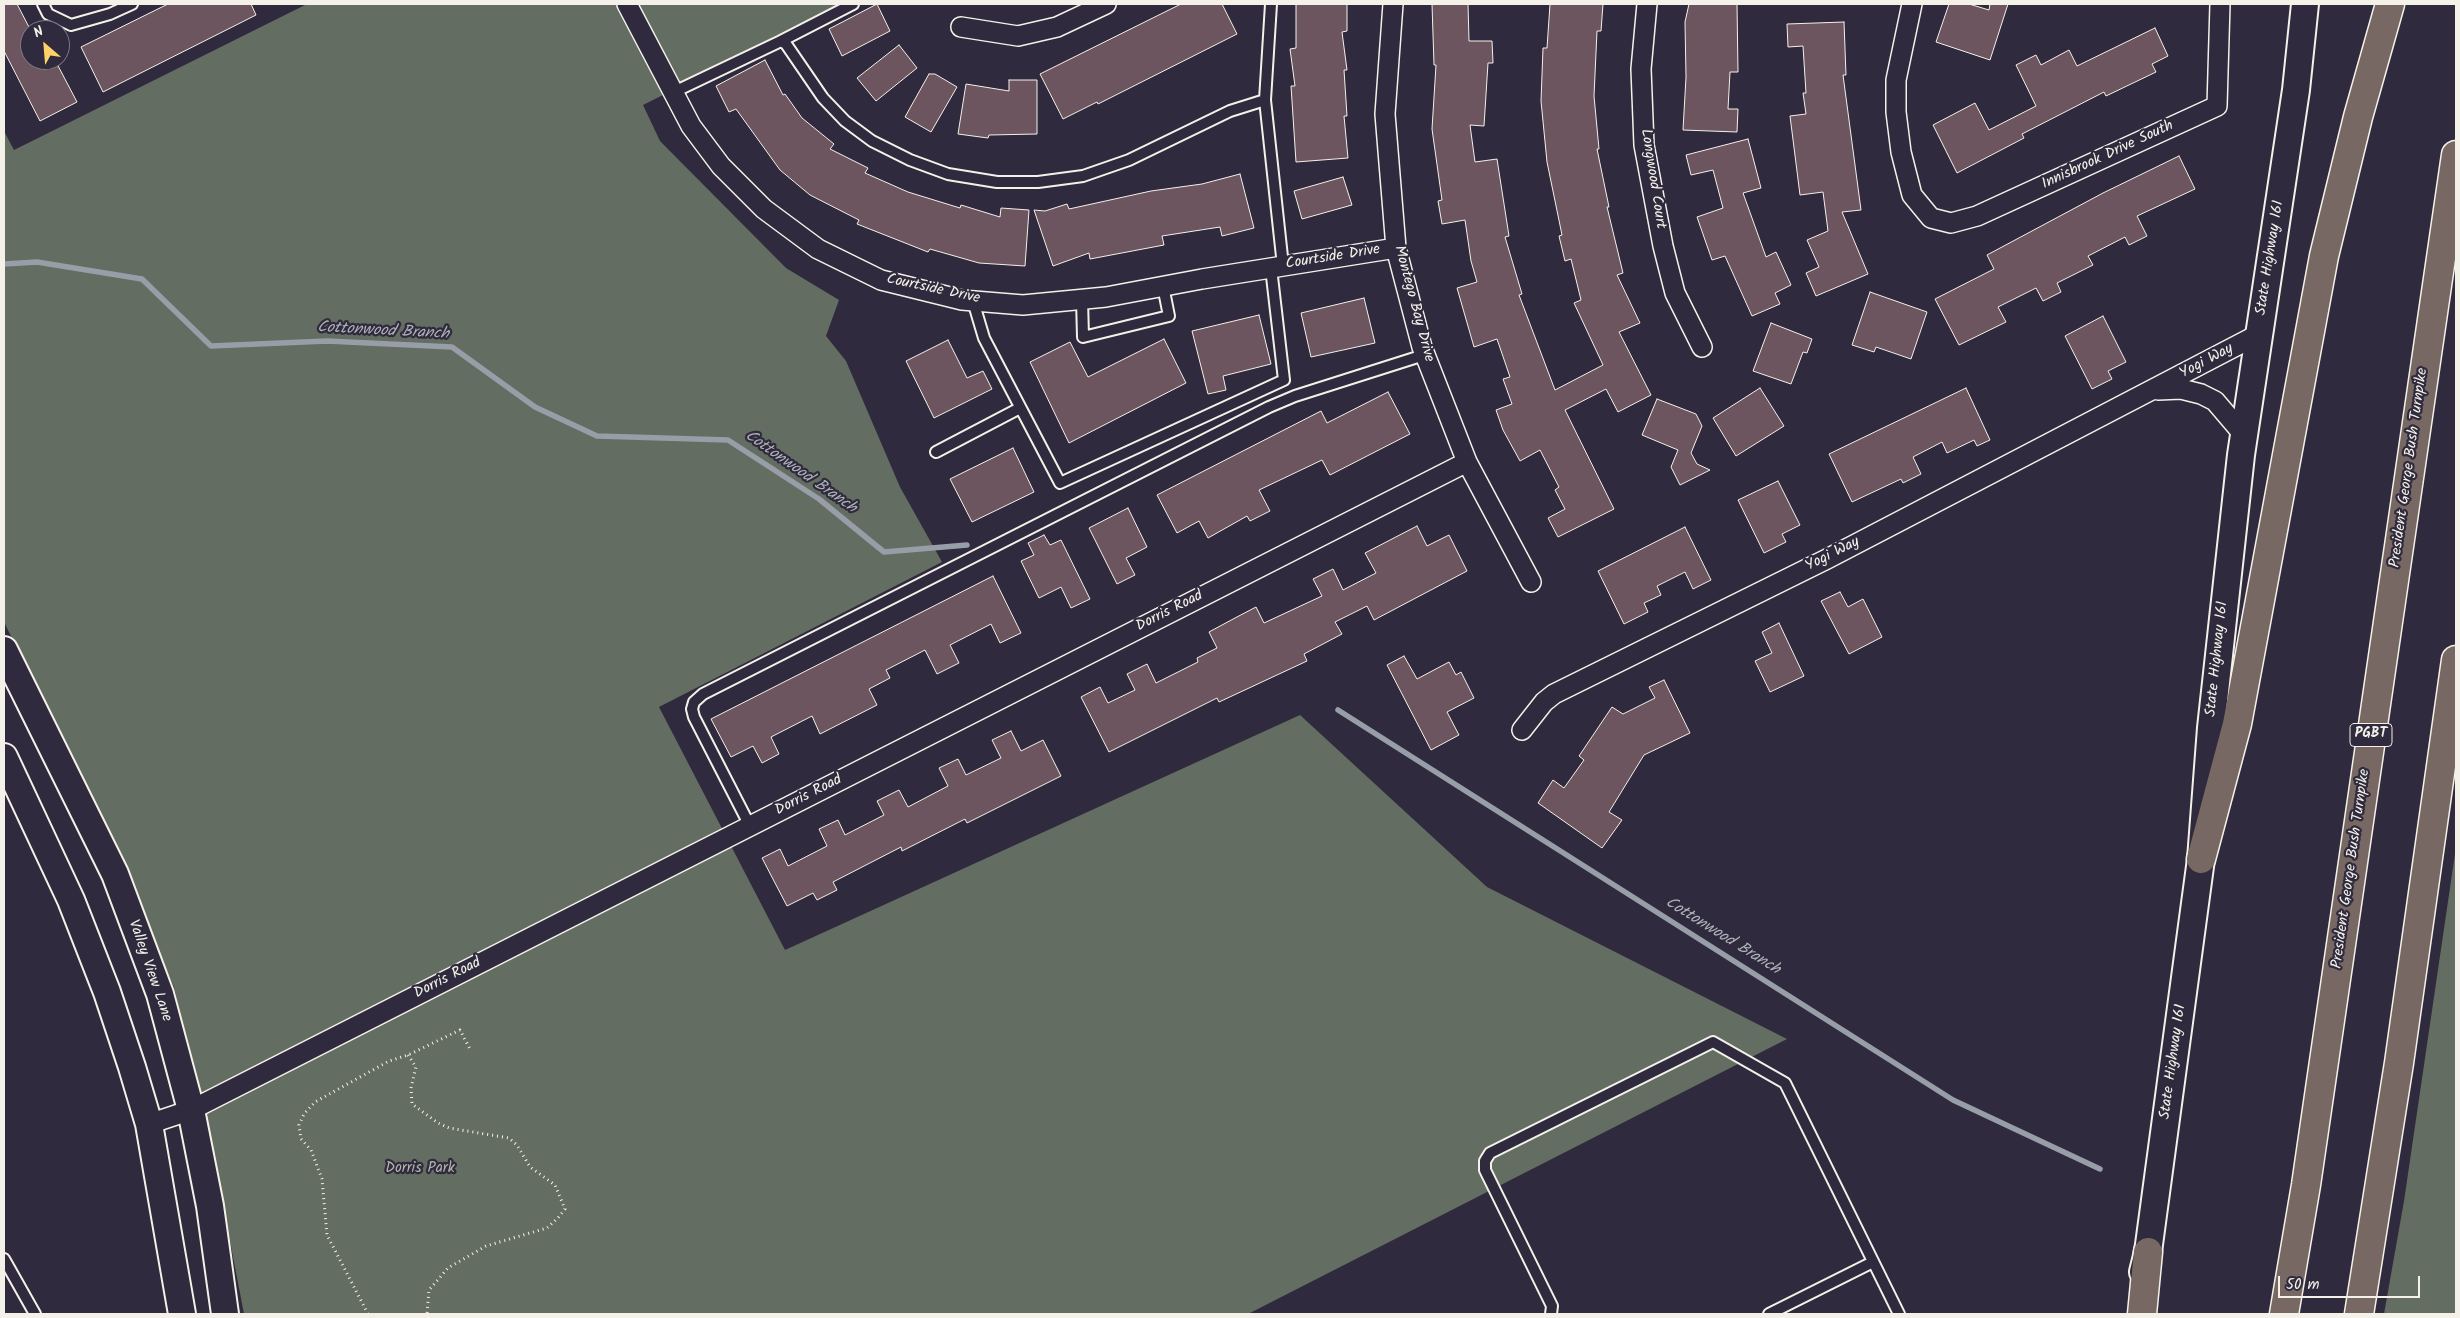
<!DOCTYPE html>
<style>
body{margin:0}
#map{position:relative;width:2460px;height:1318px;overflow:hidden;background:#2f2a3d;font-family:Kalam,sans-serif}
canvas{display:block}
.frame{position:absolute;inset:0;border:5px solid #f4f1e8;pointer-events:none}
.north{position:absolute;left:20px;top:20px;width:50px;height:50px;box-sizing:border-box;background:#2f2a3d;border:1px solid #7e7a81;border-radius:50%;rotate:333deg;font-size:14px;font-weight:700;line-height:20px;text-align:center;color:#f4f1e8}
.north::after{content:'';display:block;margin:auto;width:18px;height:22px;background:#ffd166;clip-path:polygon(50% 0,100% 100%,50% 72%,0 100%)}
.scale{position:absolute;left:2278px;top:1276px;width:142px;height:22px;box-sizing:border-box;border:2px solid #f4f1e8;border-top:0;padding-left:6px;font-size:15px;line-height:18px;white-space:nowrap;color:#f4f1e8;-webkit-text-stroke:4px #2f2a3d;paint-order:stroke}
</style>
<div id="map">
<canvas width="2460" height="1318"></canvas>
<div class="frame"></div>
<div class="north">N</div>
<div class="scale">50 m</div>
</div>
<script>
const c = document.querySelector('canvas').getContext('2d');
c.lineJoin = 'round';
function paint(path, color) { c.fillStyle = color; c.fill(path, 'evenodd'); }
const toPath = rows => new Path2D(rows.map(r => 'M' + r).join(''));
function strokePath(path, color, width, dash) { c.strokeStyle = color; c.lineWidth = width; c.lineCap = dash ? 'butt' : 'round'; c.setLineDash(dash || []); c.stroke(path); }
function drawText(font, color, halo, rows, align = 'center') {
  c.font = font + ' Kalam,sans-serif'; c.lineWidth = 4.5; c.setLineDash([]); c.textBaseline = 'middle'; c.strokeStyle = halo; c.fillStyle = color; for (const [text, x, y, turn = 0] of rows) {
    c.save(); c.translate(x, y); c.rotate((+turn || 0) * Math.PI / 180); c.textAlign = isNaN(turn) ? turn : align; if (halo) c.strokeText(text, 0, 0); c.fillText(text, 0, 0); c.restore();
  }
}
const green = toPath([
 [307,4,844,4,643,105,660,141,786,268,839,300,826,336,846,361,900,487,942,562,659,707,785,950,1300,715,1487,887,1787,1039,1248,1314,244,1314,224,1210,174,987,108,834,4,622,4,131,14,150],
 [2456,847,2456,1314,2384,1314,2404,1201]
]);
const stream = toPath([
 [4,264,37,262,142,279,211,346,327,341,452,347,535,407,597,436,728,440,819,499,884,552,967,545],
 [1338,710,1953,1100,2100,1169]
]);
const building = toPath([
 [4,4,17,4,30,29,30,60,55,60,77,102,40,121,4,51,4,4],
 [168,4,251,4,256,15,103,92,81,47,168,4],
 [877,4,890,31,842,56,829,29,877,4],
 [1181,4,1222,4,1237,34,1098,104,1097,102,1063,119,1040,74,1181,4],
 [1296,4,1347,4,1347,31,1342,32,1347,70,1344,70,1347,116,1344,116,1348,158,1296,162,1291,86,1295,86,1290,49,1296,48,1296,4],
 [1432,4,1468,4,1469,41,1492,41,1493,63,1488,63,1484,126,1470,125,1475,162,1497,159,1509,236,1505,237,1522,294,1519,295,1555,390,1603,365,1574,303,1581,300,1571,259,1565,261,1559,236,1562,235,1547,162,1541,101,1543,48,1547,48,1550,4,1603,4,1601,31,1597,31,1594,96,1599,149,1597,149,1609,207,1607,207,1623,273,1617,275,1640,323,1619,332,1651,395,1618,412,1606,389,1565,410,1614,509,1558,537,1548,518,1565,509,1555,490,1559,487,1540,450,1520,461,1503,430,1496,410,1512,404,1503,379,1510,377,1497,339,1474,347,1457,288,1477,282,1471,261,1465,220,1442,224,1438,201,1442,200,1432,129,1436,65,1434,65,1432,4],
 [1689,4,1737,4,1738,72,1730,72,1728,109,1738,109,1737,132,1683,130,1686,77,1685,22,1689,4],
 [1949,4,1969,4,1989,10,1990,4,2008,4,1990,60,1936,42,1949,4],
 [1844,22,1846,75,1843,75,1861,210,1842,212,1868,274,1816,296,1806,273,1819,267,1807,240,1828,231,1823,192,1800,195,1790,116,1806,114,1803,93,1806,93,1803,46,1788,47,1787,24,1844,22],
 [2155,28,2168,56,2152,64,2156,72,2106,96,2104,92,2022,134,2024,138,1957,173,1933,125,1975,103,1989,130,2036,106,2016,65,2036,55,2041,65,2069,50,2077,66,2155,28],
 [899,45,917,68,876,101,857,78,899,45],
 [765,60,783,95,785,94,802,118,834,144,830,149,868,168,865,173,908,192,960,208,961,205,1000,217,1001,208,1029,210,1025,266,979,263,930,249,928,252,857,224,859,220,810,195,780,170,736,109,729,112,716,86,765,60],
 [929,74,935,74,957,87,931,132,905,117,929,74],
 [1009,80,1037,80,1037,134,989,135,988,138,958,134,966,84,1009,91,1009,80],
 [1748,139,1761,188,1743,193,1766,257,1776,252,1791,285,1775,293,1780,304,1752,316,1725,256,1712,260,1697,217,1723,208,1713,170,1691,175,1686,155,1748,139],
 [2179,156,2195,189,2137,216,2147,236,2129,245,2125,237,2088,256,2093,265,2057,283,2061,292,2043,301,2036,288,1998,307,2006,322,1959,345,1935,299,1994,269,1987,255,2103,193,2179,156],
 [1240,174,1254,228,1222,236,1220,227,1162,236,1164,245,1090,259,1089,253,1053,266,1034,210,1045,211,1067,204,1069,209,1151,191,1202,184,1240,174],
 [1343,177,1352,205,1302,219,1294,191,1343,177],
 [1870,292,1927,312,1911,359,1876,347,1874,352,1852,345,1870,292],
 [1364,298,1375,343,1311,357,1301,313,1364,298],
 [1259,315,1271,364,1223,376,1226,390,1208,394,1192,331,1259,315],
 [2103,316,2126,362,2108,371,2112,379,2092,389,2065,336,2103,316],
 [1771,323,1812,339,1807,353,1803,352,1791,384,1753,371,1771,323],
 [1164,339,1186,383,1069,443,1030,362,1070,342,1088,377,1164,339],
 [948,340,967,378,983,371,992,389,934,418,906,361,948,340],
 [1760,388,1784,426,1736,456,1713,418,1760,388],
 [1966,388,1990,440,1977,446,1974,440,1947,453,1942,442,1913,457,1921,474,1903,483,1901,479,1852,502,1829,454,1966,388],
 [1388,392,1410,434,1330,475,1322,460,1259,490,1270,511,1250,521,1247,516,1208,538,1199,521,1177,533,1157,495,1321,411,1327,423,1388,392],
 [1657,399,1696,414,1702,426,1691,453,1697,464,1710,470,1680,485,1671,467,1678,450,1642,435,1657,399],
 [1013,448,1034,492,972,522,950,479,1013,448],
 [1778,481,1800,525,1782,534,1786,542,1764,553,1738,500,1778,481],
 [1128,508,1147,547,1126,558,1135,575,1117,584,1089,528,1128,508],
 [1417,526,1427,546,1449,535,1467,571,1374,620,1367,606,1335,622,1342,634,1304,654,1307,661,1219,702,1217,698,1109,752,1081,697,1100,687,1108,703,1135,690,1127,674,1147,664,1156,683,1198,662,1197,658,1217,648,1209,632,1235,618,1256,607,1264,623,1322,596,1313,579,1333,569,1343,590,1376,573,1365,553,1417,526],
 [1685,527,1711,580,1693,589,1685,572,1657,586,1661,595,1644,603,1648,612,1624,624,1598,571,1685,527],
 [1044,535,1050,545,1061,540,1090,599,1071,608,1061,587,1039,598,1021,561,1034,555,1028,543,1044,535],
 [993,576,1021,633,1000,643,991,624,950,645,959,663,937,674,925,650,886,670,890,678,869,689,877,705,820,734,812,716,771,737,779,754,762,763,753,746,731,757,711,719,993,576],
 [1840,592,1848,607,1863,599,1882,637,1849,654,1821,601,1840,592],
 [1779,623,1804,676,1770,692,1755,661,1772,653,1762,632,1779,623],
 [1404,656,1417,679,1449,662,1456,675,1461,672,1474,698,1447,712,1459,735,1431,750,1387,665,1404,656],
 [1664,680,1690,733,1644,755,1609,812,1622,820,1602,848,1538,803,1553,780,1564,788,1584,760,1579,756,1612,707,1623,714,1655,698,1649,687,1664,680],
 [1011,731,1021,751,1043,740,1061,776,967,823,965,819,902,851,901,847,833,882,837,890,817,900,813,893,787,906,762,858,780,849,788,866,827,846,819,829,838,820,845,835,884,815,877,801,899,790,908,807,948,786,939,768,958,759,966,775,1001,758,992,740,1011,731]
]);
const path = toPath([
 [408,1055,416,1067,411,1088,412,1104,438,1123,449,1128,509,1138,517,1145,530,1167,555,1185,565,1209,558,1218,547,1228,486,1246,448,1268,429,1290,427,1314],
 [368,1314,327,1235,322,1179,311,1150,301,1139,299,1125,304,1114,315,1102,389,1061,408,1055,460,1030,471,1051]
]);
const lane = toPath([
 [43,4,48,14,71,25,110,14,132,4],
 [781,41,853,4],
 [674,92,781,41,786,44,823,98,845,121,872,141,910,160,948,174,997,182,1038,182,1083,176,1129,160,1230,111,1265,100,1283,266],
 [1265,100,1271,4],
 [1082,299,1083,337,1169,316,1163,286],
 [973,301,984,338,1060,483,1284,380,1271,268],
 [936,452,1020,408],
 [750,826,694,717,692,709,694,702,703,694,1269,407,1295,396,1424,355],
 [4,1259,35,1314],
 [1551,1314,1552,1306,1485,1170,1485,1161,1490,1153,1713,1042,1785,1083,1899,1314],
 [1769,1314,1873,1262]
]);
const street = toPath([
 [627,4,691,126,721,166,764,209,818,249,881,280,962,300,1023,305,1106,297,1202,279,1396,248],
 [1393,4,1385,114,1396,248,1422,347,1467,462,1531,582],
 [1647,4,1641,69,1644,145,1663,246,1675,293,1702,347],
 [1912,4,1896,80,1896,112,1901,152,1912,195,1931,218,1951,223,1977,216,2217,106,2220,4],
 [961,27,1018,36,1057,27,1106,4],
 [2158,390,2181,389,2201,394,2215,401,2244,435],
 [1522,730,1544,702,1554,694,1827,559,2259,334],
 [149,1124,191,1110,1467,462]
]);
const secondary = toPath([
 [4,650,115,874,160,994,191,1110,210,1206,225,1314],
 [4,757,71,900,107,992,132,1067,149,1124,182,1314],
 [2143,1272,2148,1252,2201,859,2211,728,2241,455,2296,90,2305,4]
]);
const highway = toPath([
 [2201,859,2237,724,2324,256,2358,117,2390,4],
 [2142,1314,2148,1252],
 [2284,1314,2306,1185,2456,155],
 [2359,1314,2399,1063,2456,660]
]);
const shields = [
 [2371,735,42]
];
const shieldNames = [
 ["PGBT",2371,735]
];
const streetNames = [
 ["Innisbrook Drive South",2108,156,-25],
 ["Longwood Court",1652,179,81],
 ["Courtside Drive",1333,258,-9],
 ["State Highway 161",2271,258,-81],
 ["Courtside Drive",933,290,12],
 ["Montego Bay Drive",1413,304,75],
 ["Yogi Way",2207,362,-28],
 ["President George Bush Turnpike",2410,468,-82],
 ["Yogi Way",1833,555,-27],
 ["Dorris Road",1170,612,-27],
 ["State Highway 161",2218,659,-84],
 ["Dorris Road",809,796,-27],
 ["President George Bush Turnpike",2352,869,-82],
 ["Valley View Lane",149,971,71],
 ["Dorris Road",448,979,-27],
 ["State Highway 161",2174,1062,-82]
];
const parkNames = [
 ["Dorris Park",420,1169]
];
const waterNames = [
 ["Cottonwood Branch",383,332,3],
 ["Cottonwood Branch",800,473,35],
 ["Cottonwood Branch",1722,937,32]
];
paint(green, '#636d61');
strokePath(stream, '#989ea8', 5.5);
paint(building, '#6d5560');
strokePath(building, '#f4f1e8', 1);
strokePath(lane, '#f4f1e8', 14);
strokePath(street, '#f4f1e8', 22);
strokePath(secondary, '#f4f1e8', 30);
strokePath(highway, '#f4f1e8', 31);
strokePath(path, '#f4f1e8', 3, [1, 4]);
strokePath(lane, '#2f2a3d', 10);
strokePath(street, '#2f2a3d', 19);
strokePath(secondary, '#2f2a3d', 26);
strokePath(highway, '#776864', 28);
for (const [x, y, w] of shields) { const box = new Path2D(); box.roundRect(x - w / 2, y - 11.5, w, 23, 4); c.fillStyle = '#2f2a3d'; c.fill(box); strokePath(box, '#f4f1e8', 1); }
drawText('bold 14px', '#f4f1e8', null, shieldNames);
drawText('15px', '#f4f1e8', '#2f2a3d', streetNames);
drawText('15px', '#b3b6ab', '#2f2a3d', parkNames);
drawText('italic 16px', '#afb2b8', '#2f2a3d', waterNames);
</script>
